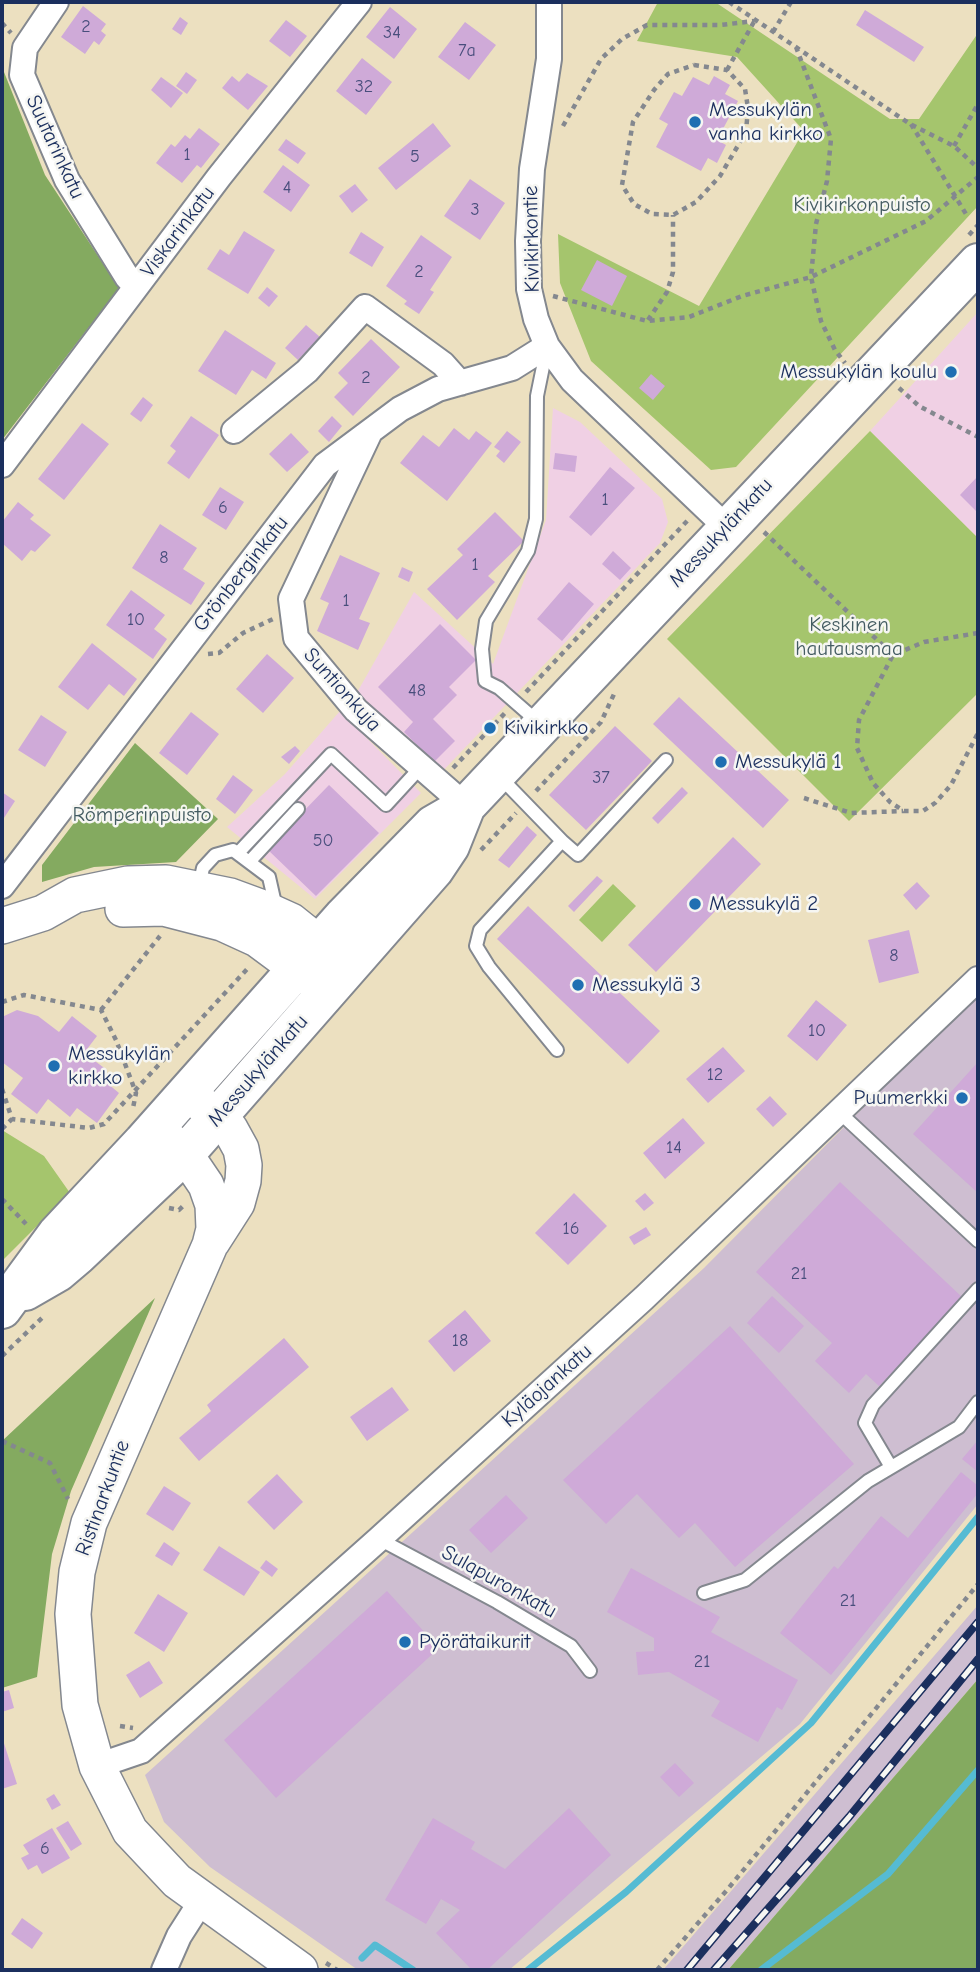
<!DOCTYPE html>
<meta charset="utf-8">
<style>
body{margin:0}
#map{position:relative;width:980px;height:1972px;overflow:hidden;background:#ece0c0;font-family:"Comic Neue",sans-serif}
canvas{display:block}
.frame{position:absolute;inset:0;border:4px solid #1b2f5e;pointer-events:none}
</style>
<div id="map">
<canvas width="980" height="1972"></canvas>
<div class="frame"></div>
</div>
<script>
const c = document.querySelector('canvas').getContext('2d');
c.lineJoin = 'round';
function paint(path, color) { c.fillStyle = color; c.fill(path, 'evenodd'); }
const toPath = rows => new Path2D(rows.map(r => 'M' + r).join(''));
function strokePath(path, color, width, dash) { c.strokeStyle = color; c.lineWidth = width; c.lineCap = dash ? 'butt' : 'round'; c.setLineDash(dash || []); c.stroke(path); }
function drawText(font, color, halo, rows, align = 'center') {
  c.font = font + ' "Comic Neue",sans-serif'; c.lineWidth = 5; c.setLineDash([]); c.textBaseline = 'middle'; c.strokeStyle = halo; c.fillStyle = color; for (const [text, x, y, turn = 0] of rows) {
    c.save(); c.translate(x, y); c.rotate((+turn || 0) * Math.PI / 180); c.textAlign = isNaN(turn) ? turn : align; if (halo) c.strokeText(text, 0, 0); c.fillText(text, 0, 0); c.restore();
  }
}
const built = toPath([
 [978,312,978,538,870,431],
 [553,408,580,422,662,499,668,522,660,543,439,775,355,696,414,592,493,664,546,520],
 [340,711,421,793,315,899,227,827,285,774]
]);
const industrial = toPath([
 [978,992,978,1504,800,1724,509,1970,358,1970,210,1867,164,1822,145,1775,704,1268],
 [978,1605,978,1679,728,1970,663,1970]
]);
const green = toPath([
 [658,2,715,2,890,119,919,119,978,33,978,206,736,467,711,470,591,361,560,283,558,234,699,306,804,131,737,57,637,41],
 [870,431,978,538,978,693,849,821,667,639],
 [613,884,636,906,602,942,579,920],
 [2,1130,44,1156,70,1193,2,1261]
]);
const forest = toPath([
 [2,67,45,175,119,288,2,440],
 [135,743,218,819,176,862,94,867,42,882,42,865],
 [155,1298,71,1491,52,1554,37,1677,2,1688,2,1441],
 [978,1679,978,1970,728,1970]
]);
const stream = toPath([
 [362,1958,375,1945,413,1970],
 [528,1970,626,1892,811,1723,978,1517],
 [761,1970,888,1874,978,1770]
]);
const building = toPath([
 [83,6,106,24,101,31,106,35,99,45,94,41,85,54,61,37],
 [390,7,417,29,394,59,366,37],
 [865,10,924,47,914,62,856,25],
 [180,17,188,23,181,35,172,29],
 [286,20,307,36,290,57,269,41],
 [465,22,496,45,469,80,438,57],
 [362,58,392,82,366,115,336,91],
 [186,72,197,80,187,94,176,86],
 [247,73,268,86,248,110,222,88,232,76,239,82],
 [714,76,730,85,725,94,738,101,717,140,726,145,717,163,708,158,701,171,656,147,668,124,659,119,674,92,682,96,693,77,709,85],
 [161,77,183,93,171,108,151,90],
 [433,123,451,146,396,190,378,168],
 [199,128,220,144,201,168,197,165,182,183,156,163,171,144,175,147,185,135,190,139],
 [286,139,306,153,298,164,278,150],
 [283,165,310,185,291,212,263,192],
 [470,179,505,203,480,240,444,216],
 [355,184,368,200,352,213,339,196],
 [244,231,275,250,248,294,207,269,220,249,229,255],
 [361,232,384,247,372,267,349,253],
 [421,235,452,257,430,290,434,292,419,314,404,304,407,301,386,286],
 [597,260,627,276,612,306,581,290],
 [267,287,278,296,269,307,258,298],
 [306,325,320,337,298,360,285,348],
 [225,330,276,363,266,379,252,370,236,395,198,371],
 [371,339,400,367,353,416,334,397,348,383,338,373],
 [651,374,665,386,653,400,639,388],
 [143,397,153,405,141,422,130,414],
 [191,416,219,435,189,479,167,463,176,451,170,446],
 [332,416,342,426,329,442,318,431],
 [82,423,109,444,64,500,38,479],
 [454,428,469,440,476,431,492,443,447,501,400,463,423,435,439,447],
 [507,431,521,442,504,463,496,456,500,451,494,447],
 [291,433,309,452,287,472,269,454],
 [555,453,577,456,575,472,553,469],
 [610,467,635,488,591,536,569,517],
 [978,476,978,513,960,495],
 [220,487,244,502,226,530,202,515],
 [18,502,34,515,30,519,51,535,35,552,31,550,22,561,2,543,2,522],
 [495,512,524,541,488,576,495,582,457,620,427,589,463,555,457,549],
 [160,524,197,548,183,569,205,583,191,605,132,568],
 [613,551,631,568,620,580,602,564],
 [340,555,380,573,359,619,370,623,358,650,317,631,329,603,320,599],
 [402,567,413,572,409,582,398,577],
 [569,582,594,604,562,641,537,619],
 [131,590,165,615,154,629,167,639,153,659,106,625],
 [440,624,476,660,449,687,457,695,433,719,455,741,434,762,404,732,413,722,378,687],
 [92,643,137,679,124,696,109,684,88,710,58,687],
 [267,654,294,678,263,713,236,689],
 [679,697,789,800,763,828,653,724],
 [191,712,219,734,187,775,159,753],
 [41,715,67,732,45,767,18,750],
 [615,726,652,761,586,830,549,795],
 [295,746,300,751,289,764,281,757],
 [233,775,253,790,235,814,216,799],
 [329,785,379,833,316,896,267,849],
 [682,787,688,793,658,824,652,818],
 [2,792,15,801,2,821],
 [527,826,537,835,509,868,498,860],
 [733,837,761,864,656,972,628,945],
 [597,876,603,881,574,912,568,906],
 [917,882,930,896,916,910,903,895],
 [528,906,660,1031,628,1064,497,939],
 [909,930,919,973,879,983,868,940],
 [816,1000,847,1025,817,1061,787,1036],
 [17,1010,38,1016,59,1032,72,1016,97,1036,84,1053,107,1070,101,1078,119,1093,97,1123,77,1108,70,1117,48,1099,37,1114,11,1094,23,1078,2,1062,2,1017],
 [723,1047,745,1071,708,1103,686,1079],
 [978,1062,978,1193,913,1134],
 [770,1096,787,1114,773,1127,756,1109],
 [683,1118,705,1143,665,1179,643,1153],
 [840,1182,963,1298,879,1386,866,1374,849,1393,815,1361,832,1343,756,1272],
 [574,1193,607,1226,568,1265,535,1233],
 [645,1193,654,1203,644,1211,635,1201],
 [646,1227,651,1235,634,1245,629,1237],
 [772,1296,804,1326,779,1353,747,1323],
 [465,1310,491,1341,454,1372,428,1341],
 [730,1326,854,1464,735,1567,695,1523,679,1538,637,1494,606,1524,563,1480],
 [284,1338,309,1367,199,1461,179,1438,211,1411,207,1405],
 [392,1387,409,1410,367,1441,350,1417],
 [978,1440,978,1472,962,1459],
 [961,1472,978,1486,978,1493,831,1675,780,1633,834,1566,838,1569,881,1516,908,1538],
 [277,1474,303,1502,274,1530,247,1502],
 [164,1486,191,1503,173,1531,146,1514],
 [506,1495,528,1518,491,1553,469,1530],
 [164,1542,180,1553,172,1566,155,1556],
 [219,1546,260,1572,244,1596,203,1570],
 [266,1560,278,1569,272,1577,260,1568],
 [631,1568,720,1617,711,1632,798,1680,782,1710,777,1707,758,1742,711,1716,720,1701,669,1672,638,1675,636,1652,654,1651,654,1638,607,1612],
 [387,1591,439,1648,276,1798,224,1740],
 [158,1594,188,1613,164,1652,134,1633],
 [149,1661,163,1683,140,1698,126,1675],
 [9,1690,14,1708,2,1712,2,1692],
 [2,1737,17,1784,2,1789],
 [675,1763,694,1783,679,1797,660,1777],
 [54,1794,61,1805,52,1810,46,1799],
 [569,1808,611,1855,487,1970,472,1970,436,1933,460,1910,441,1899,426,1924,385,1900,433,1818,475,1842,471,1849,505,1869],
 [68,1821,82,1844,71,1851,56,1828],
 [52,1828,70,1858,42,1874,37,1865,28,1870,21,1858,29,1854,23,1845],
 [22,1918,43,1933,32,1949,11,1934]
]);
const path = toPath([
 [729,2,910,124,954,146,978,168],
 [2,23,11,33],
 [773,32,791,2],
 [796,47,831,139,827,181,816,224,811,277,821,321,835,350,845,363],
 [694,65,727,70,745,89,748,108,746,132,720,176,696,202,673,215,652,214,634,204,622,185,633,122,654,90,668,74,694,65],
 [727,70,755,20],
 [911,124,966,214],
 [563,126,601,59,622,39,647,25,721,25,754,21],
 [954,146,978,104],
 [969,235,978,225],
 [553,296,647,321,689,317,742,296,811,277,926,221,978,177],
 [648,320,667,292,673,272,673,215],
 [899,388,919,406,978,437],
 [764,532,893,655],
 [978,633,924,642,893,655,859,720,857,748,873,783,890,802,904,811,923,811,935,803,951,785,978,733],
 [208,654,219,653,243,633,273,619],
 [526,692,688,520],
 [453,768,505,713],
 [536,791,601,722,615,692],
 [804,798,851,813,903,811],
 [481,850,516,813],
 [2,1002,24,995,101,1010,116,1040,136,1093,133,1108],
 [101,1010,160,936],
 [2,1089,12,1119,89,1128,104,1124,249,967],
 [2,1129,12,1119],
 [2,1199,26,1224],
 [169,1208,179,1210,185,1204],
 [2,1356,44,1316],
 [2,1441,50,1463,68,1499],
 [120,1726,133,1728],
 [326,1963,337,1970],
 [657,1970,727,1890,978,1584]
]);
const service = toPath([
 [538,722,499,688,485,681,482,649,486,621,528,551,536,519,537,396,547,347],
 [499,776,562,841,480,930,476,946,489,967,557,1050],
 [562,841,578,855,666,760],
 [239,852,331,754,386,805,420,768],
 [250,861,298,809],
 [199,886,203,868,215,855,233,850,269,877,276,908],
 [839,1112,978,1241],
 [891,1467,865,1423,873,1405,978,1289],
 [379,1539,497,1602,571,1646,590,1671],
 [704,1593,745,1580,868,1481,959,1427,978,1402]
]);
const minor = toPath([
 [56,2,25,48,22,75,67,180,127,277,136,287],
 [549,2,549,59,532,169,528,241,529,289,536,319,547,346,572,380,726,527],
 [234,431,307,371,365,307,443,364,460,383],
 [369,434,291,599,296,638,356,710,466,806],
 [2,465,219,177,359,2],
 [2,886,325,465,400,409,438,389,512,368,547,346],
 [97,1766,141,1751,379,1539,644,1298,978,979],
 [164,1970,179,1936,202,1900]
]);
const secondary = toPath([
 [123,909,164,908,222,923,257,939,319,985],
 [2,926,43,913,75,895,128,884,166,883,230,896,260,907,291,921,341,961],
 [197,1100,230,1129,241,1149,244,1165,243,1181,237,1203,212,1242],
 [163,1134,185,1154,206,1185,213,1205,214,1229,210,1245,89,1523,77,1572,73,1614,80,1705,97,1766,130,1831,177,1881,300,1970]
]);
const primary = toPath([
 [25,1291,58,1272,78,1255,185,1154,434,870,450,846,466,806],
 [2,1309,57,1234,143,1142,343,917,433,825,466,806,978,263]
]);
const rail = toPath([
 [687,1970,978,1622],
 [714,1970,849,1817,978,1659]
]);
const markers = [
 [695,122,7,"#1f6fb2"],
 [951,372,7,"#1f6fb2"],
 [490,728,7,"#1f6fb2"],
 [721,762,7,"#1f6fb2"],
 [695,904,7,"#1f6fb2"],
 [578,985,7,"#1f6fb2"],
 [54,1066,7,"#1f6fb2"],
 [962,1098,7,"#1f6fb2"],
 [405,1642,7,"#1f6fb2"]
];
const numberNames = [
 ["2",86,27],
 ["34",392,33],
 ["7a",467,51],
 ["32",364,87],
 ["1",187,155],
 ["5",415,157],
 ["4",287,188],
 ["3",475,210],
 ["2",419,272],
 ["2",366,378],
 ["1",605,500],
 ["6",223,508],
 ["8",164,558],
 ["1",475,565],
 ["1",346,601],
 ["10",136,620],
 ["48",417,691],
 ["37",601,778],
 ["50",323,841],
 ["8",894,956],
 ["10",817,1031],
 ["12",715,1075],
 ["14",674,1148],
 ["16",571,1229],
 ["21",799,1274],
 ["18",460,1341],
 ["21",848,1601],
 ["21",702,1662],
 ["6",45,1849]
];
const poiNames = [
 ["Messukylän",709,110],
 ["vanha kirkko",709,134],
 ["Messukylän koulu",937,372,"right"],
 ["Kivikirkko",504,728],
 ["Messukylä 1",735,762],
 ["Messukylä 2",709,904],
 ["Messukylä 3",592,985],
 ["Messukylän",68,1054],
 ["kirkko",68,1078],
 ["Puumerkki",948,1098,"right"],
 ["Pyörätaikurit",419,1642]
];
const streetNames = [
 ["Suutarinkatu",55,147,65],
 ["Viskarinkatu",178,232,-53],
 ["Kivikirkontie",532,239,-91],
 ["Messukylänkatu",721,533,-47],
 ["Grönberginkatu",241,574,-52],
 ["Suntionkuja",342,690,48],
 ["Messukylänkatu",258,1071,-49],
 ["Kyläojankatu",547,1386,-42],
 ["Ristinarkuntie",103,1498,-70],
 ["Sulapuronkatu",499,1582,29]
];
const parkNames = [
 ["Kivikirkonpuisto",862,205],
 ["Keskinen",849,625],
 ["hautausmaa",849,649],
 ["Römperinpuisto",142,815]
];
paint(built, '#f0d0e4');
paint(industrial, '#cebed1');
paint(green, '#a5c56d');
paint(forest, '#84aa60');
strokePath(stream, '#55bbd3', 7);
paint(building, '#cfaad8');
strokePath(service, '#84888f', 16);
strokePath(minor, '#84888f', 28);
strokePath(secondary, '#84888f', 38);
strokePath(primary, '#84888f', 42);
strokePath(path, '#84888f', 4.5, [5, 5]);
strokePath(service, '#fff', 12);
strokePath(minor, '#fff', 24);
strokePath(secondary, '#fff', 35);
strokePath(primary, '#fff', 38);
strokePath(rail, '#1b2f5e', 8);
strokePath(rail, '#f6f6f2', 5, [16]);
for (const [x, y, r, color] of markers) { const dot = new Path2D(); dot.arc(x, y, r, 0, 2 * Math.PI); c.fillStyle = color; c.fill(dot); strokePath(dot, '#f6f6f2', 2.5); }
drawText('18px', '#484e7c', null, numberNames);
drawText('21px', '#1b2f5e', '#f6f6f2', poiNames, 'left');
drawText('21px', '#1b2f5e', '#f6f6f2', streetNames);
drawText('21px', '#445c62', '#f6f6f2', parkNames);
</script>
